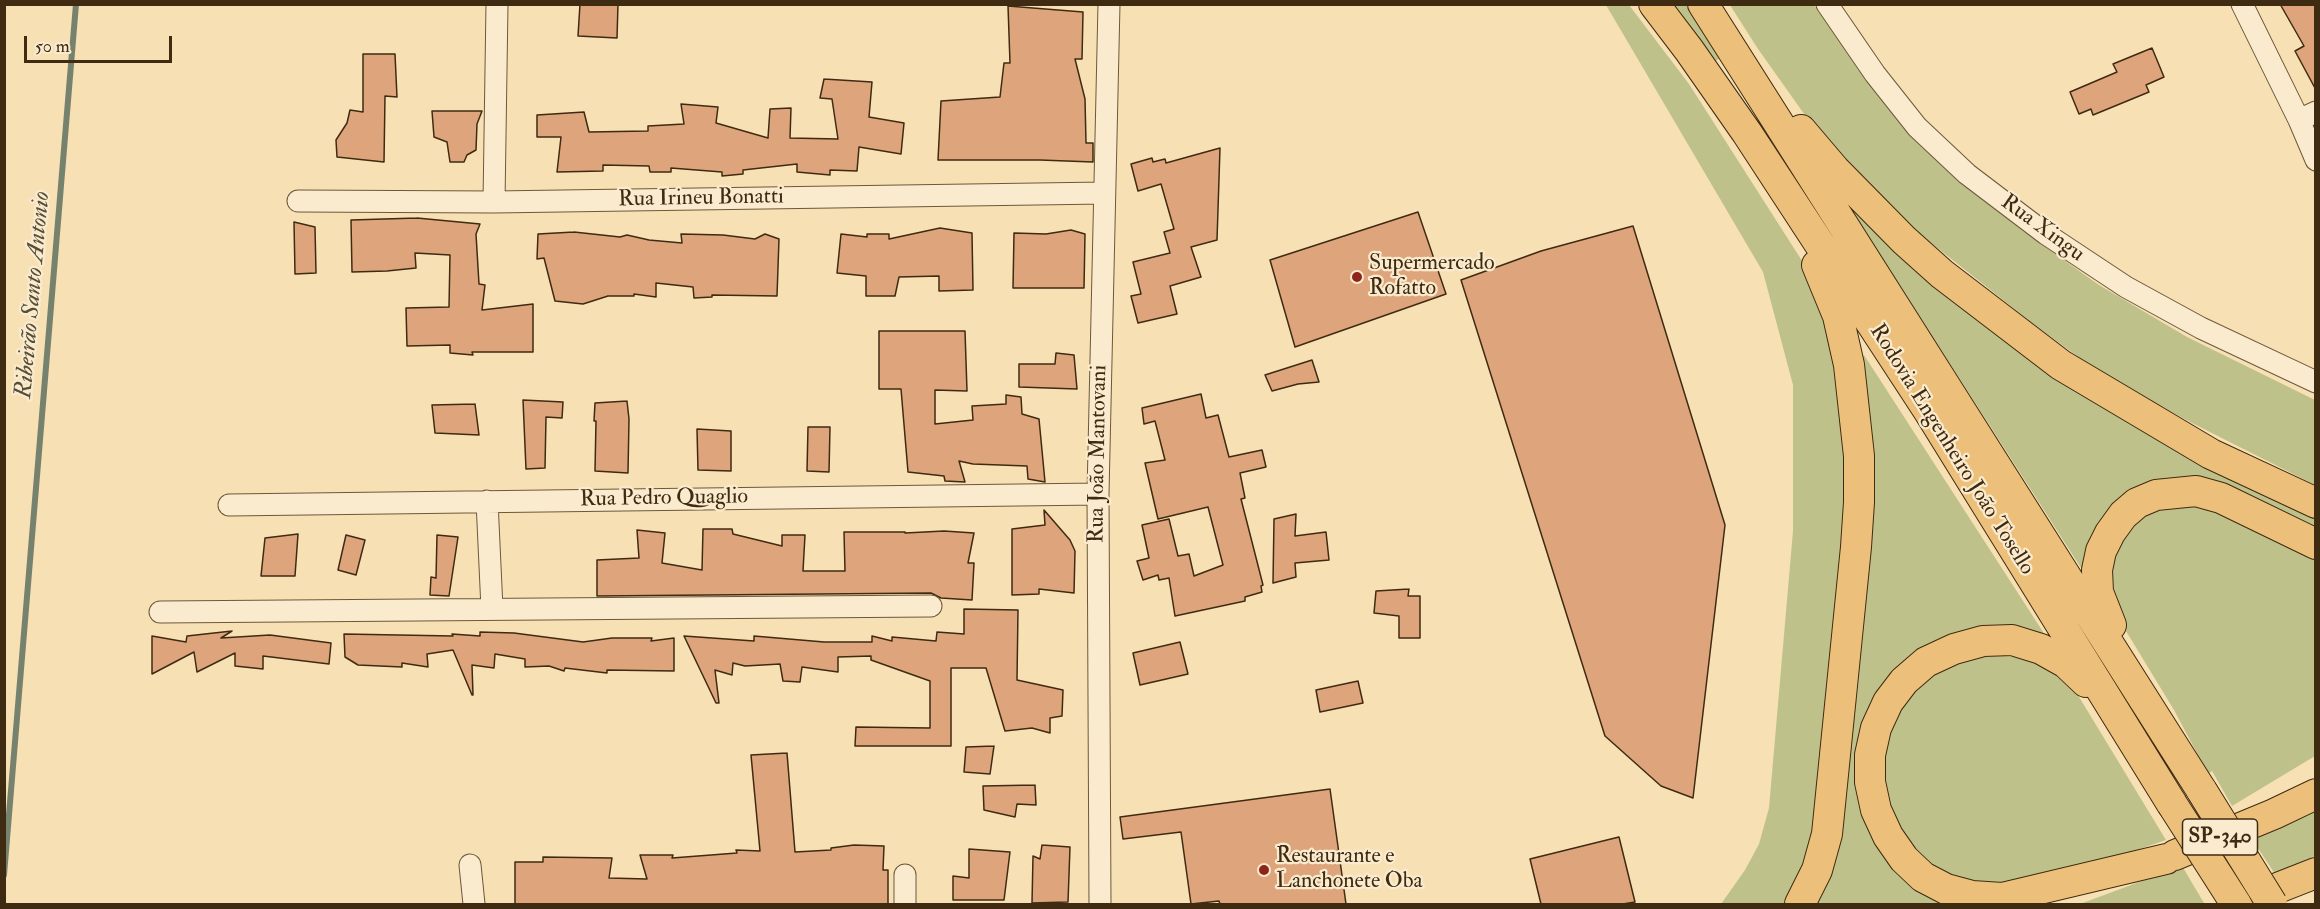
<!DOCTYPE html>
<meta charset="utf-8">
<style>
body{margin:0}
#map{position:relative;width:2320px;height:909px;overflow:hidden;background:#f7e0b4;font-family:"IM FELL Double Pica",serif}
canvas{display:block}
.frame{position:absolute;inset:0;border:6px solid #3f2a12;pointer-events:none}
.scale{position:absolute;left:24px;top:36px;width:148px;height:27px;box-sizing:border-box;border:3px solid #3f2a12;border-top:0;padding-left:8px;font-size:18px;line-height:21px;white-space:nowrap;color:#3f2a12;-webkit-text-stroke:4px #faebce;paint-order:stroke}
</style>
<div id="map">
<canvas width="2320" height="909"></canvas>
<div class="frame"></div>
<div class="scale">50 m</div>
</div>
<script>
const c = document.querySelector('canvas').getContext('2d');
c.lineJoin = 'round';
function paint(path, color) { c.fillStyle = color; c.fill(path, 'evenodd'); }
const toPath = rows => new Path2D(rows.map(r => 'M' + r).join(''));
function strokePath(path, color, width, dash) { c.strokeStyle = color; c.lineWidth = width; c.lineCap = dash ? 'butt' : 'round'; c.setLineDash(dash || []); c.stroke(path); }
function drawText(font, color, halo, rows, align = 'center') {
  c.font = font + ' "IM FELL Double Pica",serif'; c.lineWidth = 4.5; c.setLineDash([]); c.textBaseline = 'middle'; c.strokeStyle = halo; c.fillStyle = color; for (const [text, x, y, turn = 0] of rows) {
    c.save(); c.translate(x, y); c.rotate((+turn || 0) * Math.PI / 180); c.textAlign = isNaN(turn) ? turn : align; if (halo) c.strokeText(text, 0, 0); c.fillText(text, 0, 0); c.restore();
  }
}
const green = toPath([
 [1606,5,1629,5,1689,84,1806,267,1833,345,1850,490,1811,853,1786,904,1721,904,1745,870,1759,844,1769,808,1793,531,1793,385,1763,272],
 [1669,5,1687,5,1720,58,1714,62],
 [1730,5,1814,5,1891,112,1934,157,2023,231,2099,285,2187,337,2315,400,2315,485,2190,422,2131,390,2081,359,2031,322,1921,235,1867,184,1807,118,1758,49],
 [1835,184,1906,252,2315,512,2315,534,2179,480,2083,571],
 [1864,355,2047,638,1923,655,1860,782,1959,904,1809,904,1858,363],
 [2205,504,2315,555,2315,756,2232,806,2212,771,2208,774,2174,710,2115,613,2108,592,2115,546,2128,528,2154,509],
 [1993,655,2015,657,2039,663,2060,673,2073,687,2166,840,2069,873,2021,885,1965,886,1915,857,1879,786,1889,730,1901,707,1917,688,1933,675,1972,658],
 [2315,806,2315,856,2275,874,2250,836],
 [2182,866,2204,903,2200,904,2080,904]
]);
const stream = toPath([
 [4,875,76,4]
]);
const building = toPath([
 [580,4,618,4,617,38,578,36,580,4],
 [2280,4,2316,4,2316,90,2295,51,2304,46,2280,4],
 [1008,6,1083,12,1082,59,1075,59,1085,99,1086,143,1093,143,1093,162,1040,160,938,160,941,101,1000,97,1004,63,1010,63,1008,6],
 [2152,48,2164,77,2146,85,2149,92,2093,115,2091,109,2079,114,2070,92,2117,72,2113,64,2152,48],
 [363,54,395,54,397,97,385,96,384,162,337,157,336,140,347,123,350,110,363,112,363,54],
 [824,79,872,82,869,117,904,123,901,154,859,147,857,171,830,170,830,175,797,172,797,164,743,170,743,174,722,176,722,172,671,168,671,172,650,172,649,166,603,165,603,171,557,172,561,137,537,137,537,115,584,112,589,132,648,131,648,126,684,124,681,104,718,107,716,123,768,138,770,109,791,108,790,138,838,139,832,99,820,98,824,79],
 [432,111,482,111,477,124,476,150,467,155,464,162,450,162,447,142,434,137,432,111],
 [1220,148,1217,240,1191,247,1201,277,1170,286,1177,314,1138,323,1131,296,1141,294,1133,262,1170,253,1164,232,1174,229,1161,184,1138,191,1131,164,1152,158,1153,162,1165,159,1166,163,1220,148],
 [1418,212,1446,294,1295,347,1270,260,1418,212],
 [417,218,480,224,476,234,479,284,485,285,482,310,533,304,533,352,472,352,473,355,450,353,450,345,407,346,406,308,449,307,450,255,415,253,416,268,387,271,352,272,351,220,417,218],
 [294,222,315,227,316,273,295,274,294,222],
 [1633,226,1725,525,1693,798,1661,786,1605,736,1461,280,1541,251,1633,226],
 [940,228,972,233,973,290,939,291,939,276,899,277,895,296,866,296,866,276,837,273,841,234,867,237,867,234,889,234,889,239,940,228],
 [1071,230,1085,234,1084,288,1013,288,1014,233,1046,234,1071,230],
 [574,232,620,237,627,235,649,240,682,243,681,234,723,235,755,239,765,234,779,239,777,296,712,295,712,297,694,298,693,287,656,283,656,297,634,294,634,296,608,296,583,304,555,301,544,258,537,259,538,234,574,232],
 [879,331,965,331,967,391,935,390,935,424,973,420,972,406,1006,404,1006,395,1021,397,1022,414,1039,419,1045,482,1028,479,1027,466,973,464,959,461,965,482,945,481,944,476,908,472,901,389,879,389,879,331],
 [1056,353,1074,355,1077,389,1019,387,1019,364,1055,364,1056,353],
 [1312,360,1319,382,1298,384,1272,391,1265,375,1312,360],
 [1201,394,1206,418,1218,415,1229,457,1262,450,1266,467,1240,473,1245,498,1241,499,1263,585,1261,586,1262,592,1245,597,1245,601,1175,616,1169,578,1159,580,1158,575,1143,580,1137,561,1149,558,1142,525,1169,519,1178,556,1189,554,1194,576,1223,565,1208,507,1158,519,1145,463,1165,460,1155,421,1144,424,1142,408,1201,394],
 [523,400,563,402,562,418,546,417,545,468,526,469,523,400],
 [627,401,629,419,628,473,595,471,596,421,594,421,595,403,627,401],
 [475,404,479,435,435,433,432,405,475,404],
 [808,427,830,427,829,472,807,471,808,427],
 [697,429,731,431,731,471,698,470,697,429],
 [1044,510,1070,540,1075,551,1074,593,1039,589,1039,594,1012,595,1012,529,1045,525,1044,510],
 [1296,514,1295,536,1326,532,1329,560,1295,563,1296,577,1273,583,1274,519,1296,514],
 [703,529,732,529,733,534,782,546,782,535,805,535,803,571,845,571,844,532,905,532,905,533,944,531,974,533,968,563,974,563,972,600,941,598,931,593,597,596,597,560,639,558,637,530,665,533,662,563,702,570,703,529],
 [298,534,295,576,261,576,265,538,298,534],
 [346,535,365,540,356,575,338,570,346,535],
 [437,535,458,537,449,596,430,595,431,577,436,578,437,535],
 [1409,589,1408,596,1420,596,1420,638,1399,638,1399,616,1374,613,1376,591,1409,589],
 [964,609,1018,610,1017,680,1063,690,1062,716,1050,718,1050,733,1032,728,1005,731,986,668,951,668,951,746,855,746,856,727,930,728,930,681,871,660,871,656,838,657,838,672,802,667,800,682,783,681,780,664,745,666,733,663,732,675,715,670,719,703,716,703,684,636,754,641,754,636,824,642,872,642,872,636,892,641,892,637,936,641,937,632,964,634,964,609],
 [232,631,221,638,270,635,331,643,329,664,263,656,263,669,235,666,235,653,197,672,194,652,152,674,152,636,186,642,187,636,232,631],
 [480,632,514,633,583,642,612,638,652,638,651,641,674,638,674,671,607,670,607,673,565,668,564,671,549,666,525,667,525,659,495,654,494,668,472,665,473,695,472,695,453,650,427,654,428,667,402,663,402,667,358,665,345,657,344,634,453,636,452,634,480,636,480,632],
 [1180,642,1188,674,1140,685,1133,653,1180,642],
 [1358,681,1363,703,1320,712,1316,690,1358,681],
 [994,746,990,774,964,772,966,747,994,746],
 [787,753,795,852,831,850,831,848,854,845,884,846,883,870,888,870,888,904,515,904,515,862,543,862,543,857,612,858,609,878,647,879,640,855,673,855,672,858,737,853,736,850,760,851,751,755,787,753],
 [1035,785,1036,805,1017,804,1015,817,984,810,983,786,1035,785],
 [1330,789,1346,904,1220,904,1219,901,1191,904,1181,832,1123,839,1120,817,1330,789],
 [1619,837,1635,902,1623,904,1541,904,1530,859,1619,837],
 [1042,845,1070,847,1068,902,1032,903,1033,856,1040,859,1042,845],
 [969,849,1010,852,1004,900,953,900,953,876,969,878,969,849]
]);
const minor = toPath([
 [1827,4,1875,74,1917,127,1967,174,2046,234,2126,287,2201,328,2316,382],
 [2242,4,2299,120,2316,160],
 [2299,120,2316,112],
 [298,201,494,202,1104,193],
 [494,202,497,4],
 [487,501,492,609],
 [229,505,1098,494],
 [160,612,931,606],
 [470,865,474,904],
 [905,904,905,875],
 [1100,904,1098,494,1109,4]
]);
const highway = toPath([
 [1654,4,1689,50,1747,133,1930,413,2172,804],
 [1703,4,2202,791],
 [1801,130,1835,170,1904,240,1942,274,2061,365,2211,454,2316,503],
 [2111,625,2098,592,2097,570,2101,551,2110,533,2123,515,2137,503,2156,495,2196,491,2221,498,2316,544],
 [2086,682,2066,663,2041,649,2012,640,1983,641,1954,649,1926,662,1904,681,1888,702,1876,728,1870,755,1870,782,1876,810,1888,836,1904,859,1923,877,1946,889,1972,896,2002,898,2166,859],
 [2175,855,2274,814,2316,794],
 [1800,904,1817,870,1827,834,1856,547,1859,502,1859,456,1849,365,1838,316,1817,265],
 [2237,904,2316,873]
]);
const highwayBridge = toPath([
 [2202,791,2272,904],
 [2172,804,2236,904]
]);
const markers = [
 [1357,277,6,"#8f2418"],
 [1264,870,6,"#8f2418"]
];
const shields = [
 [2220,837,75]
];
const shieldNames = [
 ["SP-340",2220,837]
];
const streetNames = [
 ["Rua Irineu Bonatti",701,199,-1],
 ["Rua Xingu",2042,229,36],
 ["Rodovia Engenheiro João Tosello",1951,450,58],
 ["Rua João Mantovani",1099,454,-89],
 ["Rua Pedro Quaglio",664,499,-1]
];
const poiNames = [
 ["Supermercado",1369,264],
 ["Rofatto",1369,289],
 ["Restaurante e",1276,857],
 ["Lanchonete Oba",1276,882]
];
const waterNames = [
 ["Ribeirão Santo Antonio",34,295,-85]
];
paint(green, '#bfc18b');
strokePath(stream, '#77826e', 6);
paint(building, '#dea57c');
strokePath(building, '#3f2a12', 1.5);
strokePath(minor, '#6d583a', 23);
strokePath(highway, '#3f2a12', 32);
strokePath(minor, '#faebce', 21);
strokePath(highway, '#ecc07a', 30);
strokePath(highwayBridge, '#3f2a12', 32, []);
strokePath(highwayBridge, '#ecc07a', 30);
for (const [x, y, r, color] of markers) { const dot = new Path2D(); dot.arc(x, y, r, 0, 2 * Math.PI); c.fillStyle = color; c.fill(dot); strokePath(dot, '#faebce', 2); }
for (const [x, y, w] of shields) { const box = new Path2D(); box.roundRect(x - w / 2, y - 18, w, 36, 4.5); c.fillStyle = '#faebce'; c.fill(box); strokePath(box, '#3f2a12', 1.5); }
drawText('bold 21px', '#3f2a12', null, shieldNames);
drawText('22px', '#3f2a12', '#faebce', streetNames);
drawText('22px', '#3f2a12', '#faebce', poiNames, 'left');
drawText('italic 24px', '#564f38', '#faebce', waterNames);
</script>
